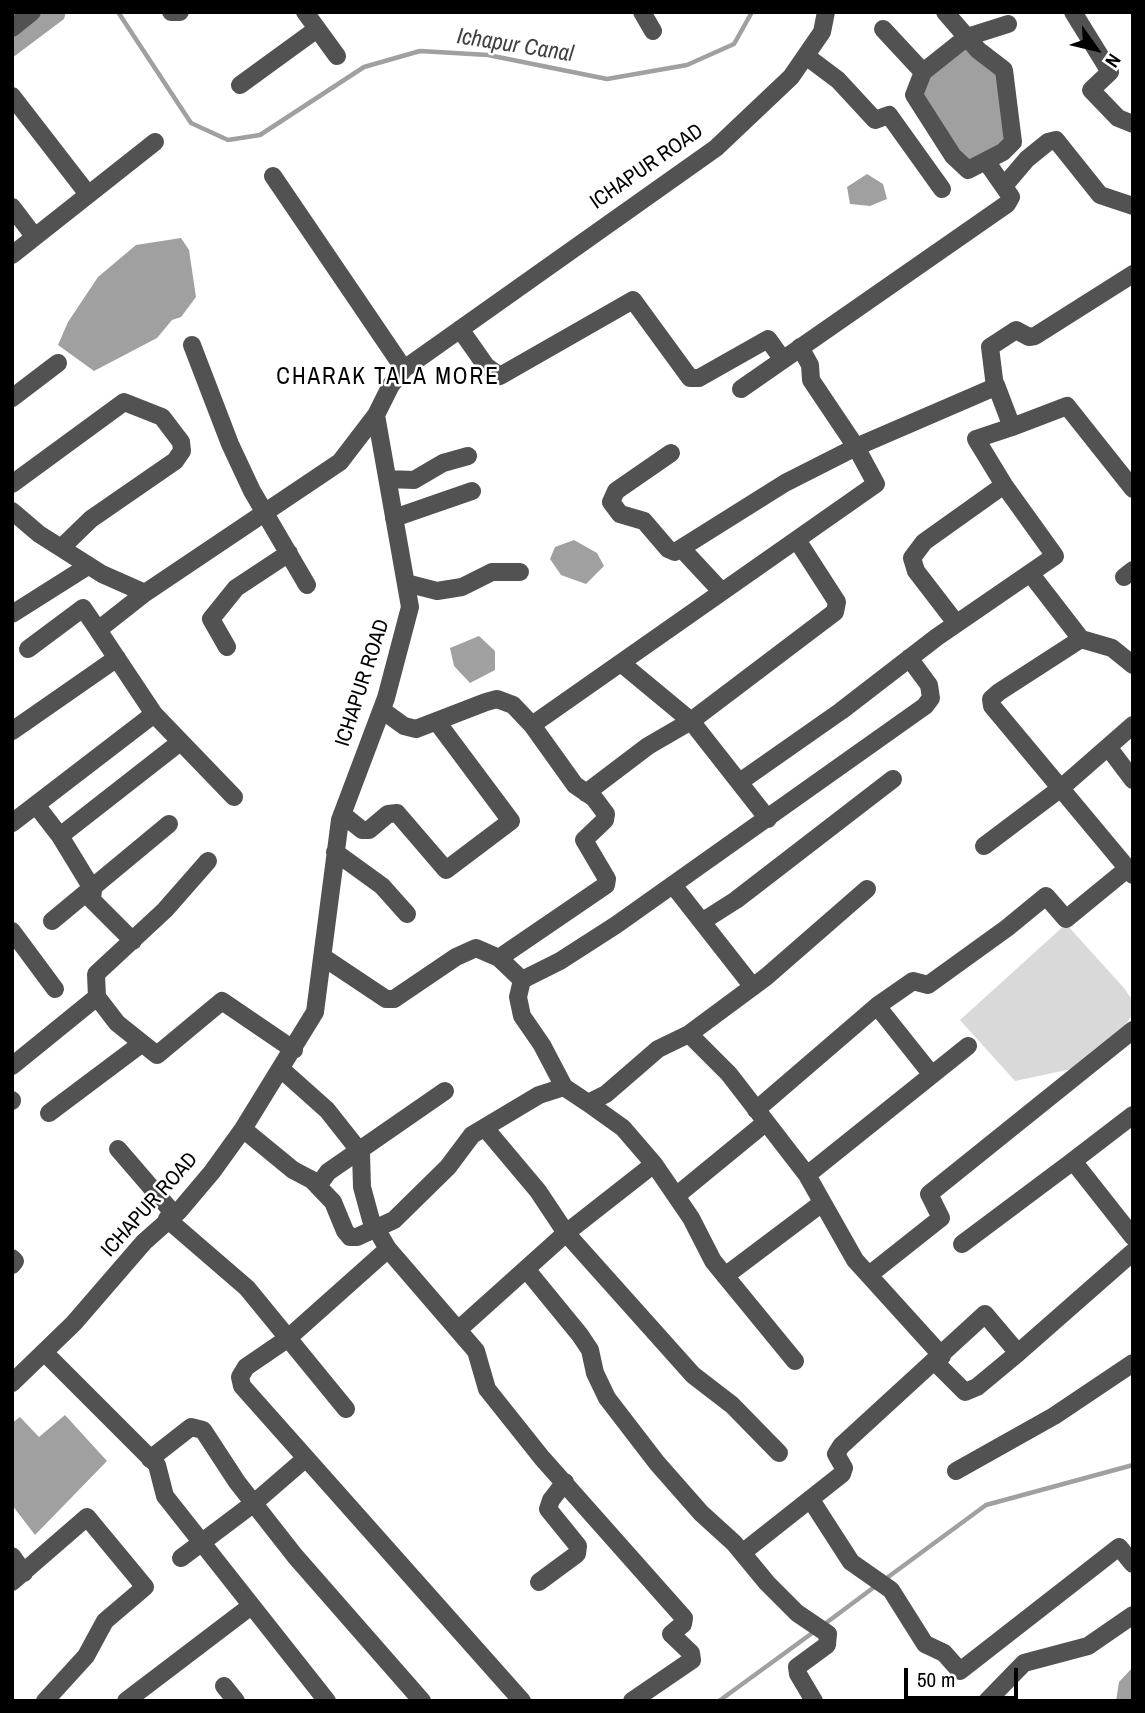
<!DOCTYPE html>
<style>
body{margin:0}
#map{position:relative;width:1145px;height:1713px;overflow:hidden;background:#fff;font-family:"Archivo Narrow",sans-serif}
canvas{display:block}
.frame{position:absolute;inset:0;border:14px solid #000;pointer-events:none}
.north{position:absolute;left:1061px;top:14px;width:70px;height:70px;-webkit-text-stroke:5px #fff;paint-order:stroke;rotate:124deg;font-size:19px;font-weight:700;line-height:28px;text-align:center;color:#000}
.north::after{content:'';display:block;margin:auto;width:24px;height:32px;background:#000;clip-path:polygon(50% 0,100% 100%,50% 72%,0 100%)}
.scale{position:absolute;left:904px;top:1668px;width:114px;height:32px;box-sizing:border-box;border:4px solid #000;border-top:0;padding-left:9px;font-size:21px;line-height:24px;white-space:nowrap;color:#000;-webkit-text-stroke:5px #fff;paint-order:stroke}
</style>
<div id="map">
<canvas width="1145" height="1713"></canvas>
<div class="frame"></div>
<div class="north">N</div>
<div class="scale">50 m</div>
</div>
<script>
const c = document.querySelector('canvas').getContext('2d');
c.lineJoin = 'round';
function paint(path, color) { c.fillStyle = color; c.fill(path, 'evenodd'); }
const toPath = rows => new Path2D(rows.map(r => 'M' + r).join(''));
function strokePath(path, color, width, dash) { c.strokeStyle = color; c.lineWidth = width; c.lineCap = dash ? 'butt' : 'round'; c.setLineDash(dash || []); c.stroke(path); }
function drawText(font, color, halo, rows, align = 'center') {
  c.font = font + ' "Archivo Narrow",sans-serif'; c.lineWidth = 5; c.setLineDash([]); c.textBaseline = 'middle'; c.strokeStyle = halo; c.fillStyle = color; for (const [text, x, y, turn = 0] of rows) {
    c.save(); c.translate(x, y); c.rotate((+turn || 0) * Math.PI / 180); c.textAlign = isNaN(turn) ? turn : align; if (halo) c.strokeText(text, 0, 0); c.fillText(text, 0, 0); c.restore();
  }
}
const green = toPath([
 [1066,924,1124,988,1133,1001,1133,1014,1121,1031,1081,1067,1015,1081,960,1020]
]);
const water = toPath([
 [12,12,66,12,64,19,12,58],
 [964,46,988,61,1001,82,1004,138,1001,148,973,164,957,154,922,95,924,77],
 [867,174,883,184,887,199,870,206,850,204,847,187],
 [181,238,189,250,196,297,181,317,172,320,157,338,94,371,58,345,68,322,98,277,136,245],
 [574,540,597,553,604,566,586,584,561,575,550,559,555,547],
 [479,636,495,651,495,670,470,683,454,666,450,648],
 [65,1415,107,1461,35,1535,12,1505,12,1423,20,1417,39,1437],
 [1133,1667,1133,1701,1116,1701,1119,1682]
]);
const stream = toPath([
 [118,12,191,123,228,140,260,135,364,67,420,51,488,55,607,79,687,65,734,44,752,12],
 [884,1580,986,1505,1133,1465],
 [822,1626,877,1585],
 [719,1701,815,1631]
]);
const minor = toPath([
 [171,12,180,12],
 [305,12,337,56],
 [642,12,653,31],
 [1073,12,1110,72,1091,90,1118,118,1133,124],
 [12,28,32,12],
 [883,29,923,72,967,37,1008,24],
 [806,56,838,80,875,120,889,115,942,189],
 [923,72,914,95,953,156,968,170,1003,152,1013,142,1004,70,978,50,945,12],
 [240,85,317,29],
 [12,96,87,193],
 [273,176,404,369],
 [1004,186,1027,159,1048,142,1056,140,1100,195,1133,206],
 [12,207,34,236],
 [12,255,155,142],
 [460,329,486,366,500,376,633,300,690,378,699,378,768,339,783,360],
 [192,345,230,444,252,491,307,585],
 [741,389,1007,204,1011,197,986,161],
 [12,398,58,363],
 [1012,427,1067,406,1133,489],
 [671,453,616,491,611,502,620,514,644,521,668,549,675,552,785,483,856,447,995,387,990,347,1016,330,1029,337,1035,336,1133,274],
 [388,479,414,480,443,463,468,456],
 [12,484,124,402,162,417,181,442,182,451,175,461,91,519,61,548],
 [12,511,39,534,102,574,145,593,340,462,376,415,391,385,404,369,716,148,791,77,822,32,826,12],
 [394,518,472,491],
 [682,549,722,592],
 [1030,573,1081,639,999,692,991,699,992,706,1133,875],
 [1124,577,1133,570],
 [406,583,437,591,462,587,492,572,520,572],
 [12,614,88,566],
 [956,623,916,571,912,558,924,542,1004,485],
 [1081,639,1112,648,1133,665],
 [227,647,211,619,236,588,289,553],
 [28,649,83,608,98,630],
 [621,663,691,721,768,819],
 [382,710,404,726,416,729,486,702,497,699,513,705,532,725,575,785,594,798,606,814,605,820,584,840,607,879,606,885,499,958],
 [154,714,234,797],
 [532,725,876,484,856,447,811,380,810,365,800,347],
 [12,731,117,658],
 [1108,747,1133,780],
 [741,781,841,711,937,637,1055,556,1004,485,976,439,1012,427,996,385],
 [586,793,648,746,691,721,835,612,837,602,797,540],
 [36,805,60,836,93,890,92,900,133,941],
 [342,814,362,830,369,830,388,814,397,813,446,870,511,821,437,722],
 [12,823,154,714,98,630,145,593],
 [60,836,179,743],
 [984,846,1061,788,1133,725],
 [335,852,382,886,407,914],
 [673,885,753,987],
 [52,921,169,824],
 [703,921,736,900,893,779],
 [12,931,55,989],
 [323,957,386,999,394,999,456,957,476,948,499,958,522,980],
 [97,997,117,1023,157,1055,222,1001,294,1050],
 [877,1006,932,1075],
 [689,1034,729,1074,807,1175,855,1260,942,1356],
 [12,1066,97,997,96,974,165,910,208,861],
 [281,1069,327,1110,361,1153,362,1187,371,1220,388,1249,476,1351,487,1389,542,1458,684,1618,683,1624,671,1634,691,1653,692,1660,632,1701],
 [564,1087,542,1045,522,1016,518,997,522,980,560,961,616,925,925,706,931,698,929,685,909,658],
 [12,1100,12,1101],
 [588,1103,623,1128,654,1164,691,1218,713,1261,795,1361],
 [756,1110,877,1006,913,981,928,985,1007,928,1046,896,1066,919,1127,869],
 [49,1113,141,1044],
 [1133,1115,1073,1161,1133,1237],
 [485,1128,538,1191,566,1233,693,1375,732,1405,779,1453],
 [243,1129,293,1170,312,1180,333,1202,345,1231,350,1237,357,1237,394,1220,448,1167,472,1135,539,1095,564,1087,588,1103,606,1094,658,1049,689,1034,766,977,867,889],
 [118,1149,174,1214],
 [807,1175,968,1046],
 [318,1186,328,1172,445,1091],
 [676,1196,765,1123],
 [167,1219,247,1288,346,1409],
 [962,1244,1073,1161],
 [388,1249,287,1339,246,1367,240,1377,242,1386,522,1701],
 [12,1258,15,1261,12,1265],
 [526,1269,580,1335,590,1350,595,1373,607,1398,657,1463,701,1513,734,1543,767,1583,797,1613,828,1634,827,1645,797,1667,798,1674,814,1701],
 [869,1275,941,1218,929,1194,1133,1030],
 [725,1276,822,1203],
 [458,1330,566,1233,654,1164],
 [44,1352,157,1465,165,1496,327,1701],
 [935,1362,965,1392,977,1387,1018,1353],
 [12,1383,74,1323,144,1242,179,1211,212,1172,243,1129,315,1012,340,820,386,698,410,607,376,415],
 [150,1459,191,1427,203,1430,237,1482,295,1556,422,1701],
 [956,1471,1054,1416,1133,1363],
 [811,1500,851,1562,891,1590,925,1644,944,1653,960,1671,1119,1547,1133,1564],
 [742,1553,842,1474,844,1468,836,1454,841,1446,985,1314,1018,1353,1133,1252],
 [12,1556,24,1573],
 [181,1558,254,1503,306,1458],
 [12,1582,87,1517,145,1587,105,1621,86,1656,45,1701],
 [539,1582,577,1554,578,1546,548,1509,551,1500,565,1482],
 [224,1686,236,1701],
 [126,1701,251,1606],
 [987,1701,1024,1663,1088,1646,1133,1615]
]);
const streetNames = [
 ["ICHAPUR ROAD",647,167,-35],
 ["ICHAPUR ROAD",363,683,-72],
 ["ICHAPUR ROAD",150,1205,-48]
];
const waterNames = [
 ["Ichapur Canal",515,46,9]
];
const neighbourhoodNames = [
 ["CHARAK TALA MORE",388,378]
];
paint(green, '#d9d9d9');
paint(water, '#a0a0a0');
strokePath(stream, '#a0a0a0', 4.5);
strokePath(minor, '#525252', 18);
drawText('21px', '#000', '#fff', streetNames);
drawText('italic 23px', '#414141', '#fff', waterNames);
c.letterSpacing = '2px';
drawText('23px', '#000', '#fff', neighbourhoodNames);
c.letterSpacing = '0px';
</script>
